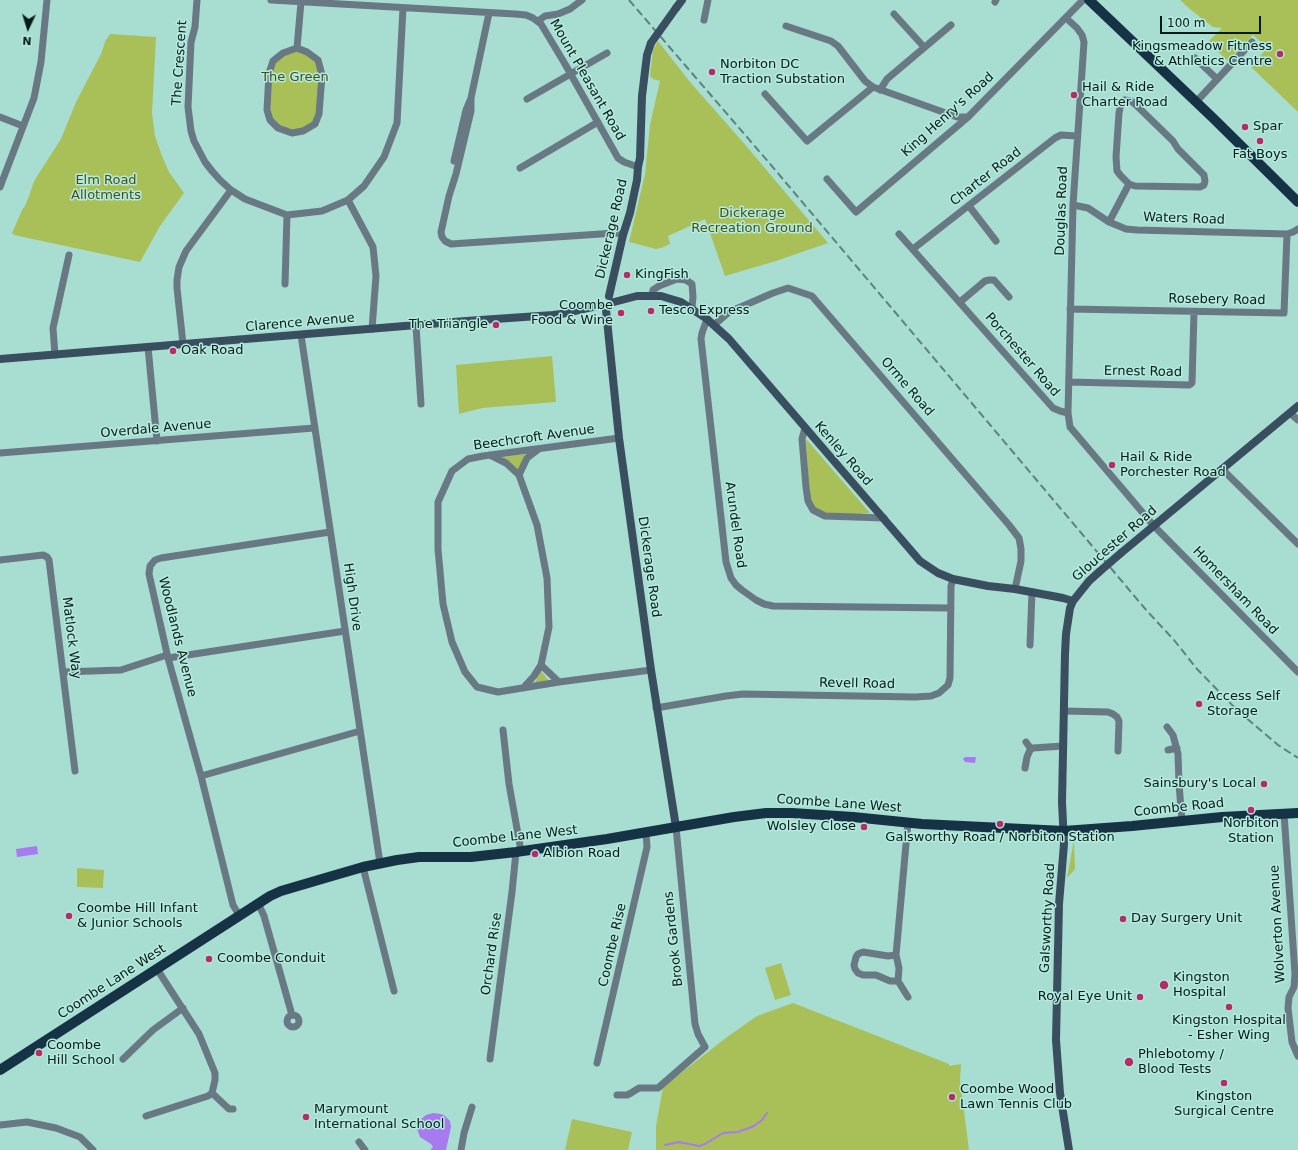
<!DOCTYPE html>
<style>
body{margin:0}
#map{position:relative;width:1298px;height:1150px;overflow:hidden;background:#a8ddd2;font-family:"DejaVu Sans",sans-serif}
canvas{display:block}
.north{position:absolute;left:8px;top:8px;width:40px;height:40px;-webkit-text-stroke:3px #b5eadf;paint-order:stroke;rotate:184deg;font-size:11px;font-weight:700;line-height:16px;text-align:center;color:#061b17}
.north::after{content:'';display:block;margin:auto;width:14px;height:18px;background:#061b17;clip-path:polygon(50% 0,100% 100%,50% 72%,0 100%)}
.scale{position:absolute;left:1160px;top:16px;width:101px;height:18px;box-sizing:border-box;border:2px solid #061b17;border-top:0;padding-left:5px;font-size:12px;line-height:14px;white-space:nowrap;color:#061b17;-webkit-text-stroke:3px #b5eadf;paint-order:stroke}
</style>
<div id="map">
<canvas width="1298" height="1150"></canvas>
<div class="north">N</div>
<div class="scale">100 m</div>
</div>
<script>
const c = document.querySelector('canvas').getContext('2d');
c.lineJoin = 'round';
function paint(path, color) { c.fillStyle = color; c.fill(path, 'evenodd'); }
const toPath = rows => new Path2D(rows.map(r => 'M' + r).join(''));
function strokePath(path, color, width, dash) { c.strokeStyle = color; c.lineWidth = width; c.lineCap = dash ? 'butt' : 'round'; c.setLineDash(dash || []); c.stroke(path); }
function drawText(font, color, halo, rows, align = 'center') {
  c.font = font + ' "DejaVu Sans",sans-serif'; c.lineWidth = 3; c.setLineDash([]); c.textBaseline = 'middle'; c.strokeStyle = halo; c.fillStyle = color; for (const [text, x, y, turn = 0] of rows) {
    c.save(); c.translate(x, y); c.rotate((+turn || 0) * Math.PI / 180); c.textAlign = isNaN(turn) ? turn : align; if (halo) c.strokeText(text, 0, 0); c.fillText(text, 0, 0); c.restore();
  }
}
const green = toPath([
 [1180,0,1298,0,1298,112,1251,67,1267,48,1253,35,1228,61,1208,42,1222,28,1213,27,1191,10],
 [110,34,156,37,152,113,155,136,162,156,169,172,184,193,160,226,140,262,14,235,12,233,23,208,24,208,29,196,34,181,61,139,76,102,101,54,106,39,107,39],
 [658,41,690,82,742,141,828,243,776,261,725,276,705,219,668,236,670,244,661,248,656,249,629,242,645,174,650,125,660,81,653,79,650,76,653,50],
 [297,48,318,60,322,75,315,124,292,133,270,120,273,61],
 [552,356,556,402,482,408,459,414,456,365],
 [806,439,870,513,859,514,825,514,815,508,810,498,809,486],
 [525,454,518,470,503,457],
 [541,671,549,681,534,684],
 [1074,840,1075,869,1067,878],
 [77,868,104,870,103,888,77,887],
 [781,963,791,995,775,1000,765,968],
 [793,1003,949,1064,949,1066,961,1064,960,1081,969,1150,656,1150,656,1126,663,1087,727,1037,757,1016],
 [572,1119,632,1132,628,1150,565,1150]
]);
const water = toPath([
 [965,757,976,757,975,763,965,762,963,759],
 [37,846,38,854,17,857,16,849],
 [433,1113,441,1114,445,1116,450,1121,451,1127,446,1150,430,1150,433,1147,431,1144,420,1137,417,1129,420,1120,426,1115]
]);
const stream = toPath([
 [665,1145,679,1142,699,1146,705,1144,723,1133,738,1132,754,1126,762,1120,767,1113]
]);
const street = toPath([
 [197,0,195,27,191,42,188,107,191,131,194,141,205,162,212,171,220,180,231,190,245,199,287,215,322,211,348,200,364,186,384,157,397,123,403,8],
 [271,0,515,14,526,15,533,18,541,24,565,64,618,158,624,162,638,167],
 [995,2,996,0],
 [894,14,924,47],
 [1066,18,1077,28,1082,35,1084,42,1073,205,1068,413,1070,427,1154,526,1298,672],
 [704,20,708,0],
 [538,21,545,16,558,14,570,9,582,0],
 [786,26,831,41,838,46,865,81,873,87,957,117,968,117],
 [297,48,283,53,273,61,269,73,267,110,270,120,278,128,292,133,303,131,315,124,319,114,322,75,318,60,307,52,297,48,301,2],
 [1195,58,1217,79],
 [880,90,887,79,951,25],
 [765,94,807,141,873,87],
 [471,98,471,111,456,174,449,196,441,232,442,237,445,241,451,244,616,233,623,235],
 [527,99,607,53],
 [1125,100,1131,101,1136,105,1173,141,1178,149,1204,175,1205,181,1204,185,1200,187,1135,186,1129,184,1121,176,1117,171,1116,157,1119,113,1121,103,1125,100],
 [1196,102,1252,42],
 [0,117,23,126],
 [454,161,466,110,471,98,489,13],
 [520,168,598,122],
 [827,179,856,212,968,117,1083,0],
 [0,187,34,98,41,62,47,0],
 [348,200,373,247,376,276,372,329],
 [1073,205,1088,208,1109,222,1126,229,1137,230,1287,234,1293,232,1298,229],
 [969,206,996,241],
 [1109,222,1129,184],
 [899,234,1053,408,1060,411,1068,413],
 [913,249,1055,138,1061,135,1077,136],
 [285,284,287,215],
 [652,295,653,290,659,286,677,279,686,280,692,284,693,297,692,308],
 [960,302,985,281,989,280,994,280,1009,297],
 [1070,309,1284,313,1287,234],
 [707,319,702,333,701,339,726,562,731,578,736,585,742,590,756,600,764,604,773,606,951,608],
 [714,325,729,312,773,293,788,288,812,296,1009,525,1019,538,1021,549,1021,561,1015,589],
 [416,326,421,404],
 [301,335,380,863],
 [183,344,177,288,177,280,179,267,186,251,231,190],
 [148,347,157,441],
 [55,355,53,328,69,255],
 [1069,382,1189,385,1192,383,1194,312],
 [1290,413,1298,420],
 [805,428,802,439,806,487,808,501,813,510,825,516,884,518],
 [619,438,483,456,468,459,452,471,438,502,438,549,443,604,452,642,465,672,477,687,498,692,559,682,651,670],
 [0,453,314,428],
 [490,455,506,463,519,475,537,525,547,578,549,627,541,665,559,682],
 [1222,469,1298,544],
 [519,475,527,458,539,449],
 [0,560,43,555,47,557,49,560,75,771],
 [1030,645,1032,592],
 [168,658,345,631],
 [63,672,121,670,167,655],
 [523,688,534,676,541,665],
 [656,708,726,696,743,694,915,697,931,696,939,693,948,685,950,678,951,586,953,579],
 [1064,711,1108,712,1113,714,1117,717,1119,721,1118,751],
 [1167,727,1173,735,1178,754,1179,784,1182,821],
 [503,730,509,784,521,851],
 [1026,742,1031,749],
 [1168,750,1177,748],
 [1025,768,1027,757,1030,750,1033,748,1063,746],
 [201,776,360,731],
 [1284,813,1295,974,1294,987,1289,997,1288,1008,1292,1042,1298,1056],
 [363,867,394,991],
 [258,903,264,916,292,1015],
 [239,915,233,905,201,776,168,658,149,574,150,566,155,560,161,558,330,532],
 [896,955,888,956,863,952,858,954,856,957,854,965,855,969,858,973,863,975,876,975,890,981,898,981],
 [908,997,898,981,899,968,896,955,908,822],
 '287 1021a6 6 0 1 1 12 0a6 6 0 1 1-12 0Z',
 [123,1059,153,1030,183,1008],
 [490,1059,512,892,516,852],
 [597,1063,647,847,646,832],
 [212,1093,229,1109,233,1109],
 [617,1095,627,1095,631,1093,639,1088,658,1088,705,1047,698,1034,695,1024,676,827],
 [146,1116,208,1096,212,1093,215,1080,215,1073,199,1034,157,969],
 [0,1125,27,1122,56,1128,80,1137,93,1150],
 [359,1142,365,1150],
 [461,1150,464,1133,472,1107]
]);
const secondary = toPath([
 [676,8,682,0],
 [609,296,623,235,630,213,637,180,638,167,640,158,642,96,647,55,651,43],
 [614,302,637,296,661,296,681,302,707,319,729,339,920,561,938,573,953,579,988,586,1015,589,1063,598,1073,601],
 [606,310,619,438,651,670,676,827],
 [0,359,466,321,553,315,561,314,601,305],
 [1121,553,1298,406],
 [1069,1150,1060,1093,1056,1040,1059,904,1064,844,1062,802,1065,654,1066,634,1070,608,1073,601,1089,581,1099,572]
]);
const primary = toPath([
 [1089,0,1213,118,1298,202],
 [0,1070,270,896,281,891,332,876,363,867,397,860,419,857,471,857,516,852,607,839,734,817,766,813,792,813,853,817,922,824,1064,831,1132,826,1222,817,1298,813]
]);
const rail = toPath([
 [629,0,771,165,1147,611,1174,640,1197,669,1238,711,1278,745,1298,758]
]);
const secondaryBridge = toPath([
 [651,43,676,8],
 [1099,572,1121,553]
]);
const markers = [
 [1280,54,4,"#b62c66"],
 [712,72,4,"#b62c66"],
 [1074,95,4,"#b62c66"],
 [1245,127,4,"#b62c66"],
 [1260,141,4,"#b62c66"],
 [627,275,4,"#b62c66"],
 [651,311,4,"#b62c66"],
 [621,313,4,"#b62c66"],
 [496,325,4,"#b62c66"],
 [173,351,4,"#b62c66"],
 [1112,465,4,"#b62c66"],
 [1199,704,4,"#b62c66"],
 [1264,784,4,"#b62c66"],
 [1251,810,4,"#b62c66"],
 [1000,824,4,"#b62c66"],
 [864,827,4,"#b62c66"],
 [535,854,4,"#b62c66"],
 [69,916,4,"#b62c66"],
 [1123,919,4,"#b62c66"],
 [209,959,4,"#b62c66"],
 [1164,985,5,"#b62c66"],
 [1140,997,4,"#b62c66"],
 [1229,1007,4,"#b62c66"],
 [39,1053,4,"#b62c66"],
 [1129,1062,5,"#b62c66"],
 [1224,1083,4,"#b62c66"],
 [952,1097,4,"#b62c66"],
 [306,1117,4,"#b62c66"]
];
const poiNames = [
 ["Kingsmeadow Fitness",1272,47,"right"],
 ["& Athletics Centre",1272,62,"right"],
 ["Norbiton DC",720,65],
 ["Traction Substation",720,80],
 ["Hail & Ride",1082,88],
 ["Charter Road",1082,103],
 ["Spar",1253,127],
 ["Fat Boys",1260,155,"center"],
 ["KingFish",635,275],
 ["Coombe",613,306,"right"],
 ["Food & Wine",613,321,"right"],
 ["Tesco Express",659,311],
 ["The Triangle",488,325,"right"],
 ["Oak Road",181,351],
 ["Hail & Ride",1120,458],
 ["Porchester Road",1120,473],
 ["Access Self",1207,697],
 ["Storage",1207,712],
 ["Sainsbury's Local",1256,784,"right"],
 ["Norbiton",1251,824,"center"],
 ["Station",1251,839,"center"],
 ["Wolsley Close",856,827,"right"],
 ["Galsworthy Road / Norbiton Station",1000,838,"center"],
 ["Albion Road",543,854],
 ["Coombe Hill Infant",77,909],
 ["& Junior Schools",77,924],
 ["Day Surgery Unit",1131,919],
 ["Coombe Conduit",217,959],
 ["Kingston",1173,978],
 ["Hospital",1173,993],
 ["Royal Eye Unit",1132,997,"right"],
 ["Kingston Hospital",1229,1021,"center"],
 ["- Esher Wing",1229,1036,"center"],
 ["Coombe",47,1046],
 ["Hill School",47,1061],
 ["Phlebotomy /",1138,1055],
 ["Blood Tests",1138,1070],
 ["Coombe Wood",960,1090],
 ["Lawn Tennis Club",960,1105],
 ["Kingston",1224,1097,"center"],
 ["Surgical Centre",1224,1112,"center"],
 ["Marymount",314,1110],
 ["International School",314,1125]
];
const streetNames = [
 ["The Crescent",180,63,-86],
 ["Mount Pleasant Road",587,80,60],
 ["King Henry's Road",948,115,-42],
 ["Charter Road",986,177,-38],
 ["Douglas Road",1062,211,-88],
 ["Waters Road",1184,219,2],
 ["Dickerage Road",612,229,-77],
 ["Rosebery Road",1217,300,1],
 ["Clarence Avenue",300,323,-5],
 ["Porchester Road",1022,355,49],
 ["Ernest Road",1143,372,1],
 ["Orme Road",907,387,49],
 ["Overdale Avenue",156,429,-5],
 ["Beechcroft Avenue",534,438,-8],
 ["Kenley Road",843,454,49],
 ["Arundel Road",735,525,82],
 ["Gloucester Road",1115,544,-41],
 ["Dickerage Road",649,567,82],
 ["Homersham Road",1235,591,46],
 ["High Drive",352,597,82],
 ["Woodlands Avenue",177,637,76],
 ["Matlock Way",71,638,83],
 ["Revell Road",857,684,1],
 ["Coombe Lane West",839,804,4],
 ["Coombe Road",1179,808,-6],
 ["Coombe Lane West",515,837,-6],
 ["Galsworthy Road",1048,918,-87],
 ["Wolverton Avenue",1278,924,-93],
 ["Brook Gardens",674,939,-96],
 ["Coombe Rise",613,945,-77],
 ["Orchard Rise",492,954,-82],
 ["Coombe Lane West",112,982,-33]
];
const parkNames = [
 ["The Green",295,78],
 ["Elm Road",106,181],
 ["Allotments",106,196],
 ["Dickerage",752,214],
 ["Recreation Ground",752,229]
];
paint(green, '#a9c059');
paint(water, '#a87aef');
strokePath(stream, '#a87aef', 2);
strokePath(street, '#697984', 7);
strokePath(secondary, '#394f60', 8);
strokePath(primary, '#163346', 10);
strokePath(rail, '#5d837c', 2, [8, 4]);
strokePath(secondaryBridge, '#394f60', 8);
for (const [x, y, r, color] of markers) { const dot = new Path2D(); dot.arc(x, y, r, 0, 2 * Math.PI); c.fillStyle = color; c.fill(dot); strokePath(dot, '#b5eadf', 1.5); }
drawText('13px', '#061b17', '#b5eadf', poiNames, 'left');
drawText('13px', '#061b17', '#b5eadf', streetNames);
drawText('13px', '#445018', '#b5eadf', parkNames);
</script>
